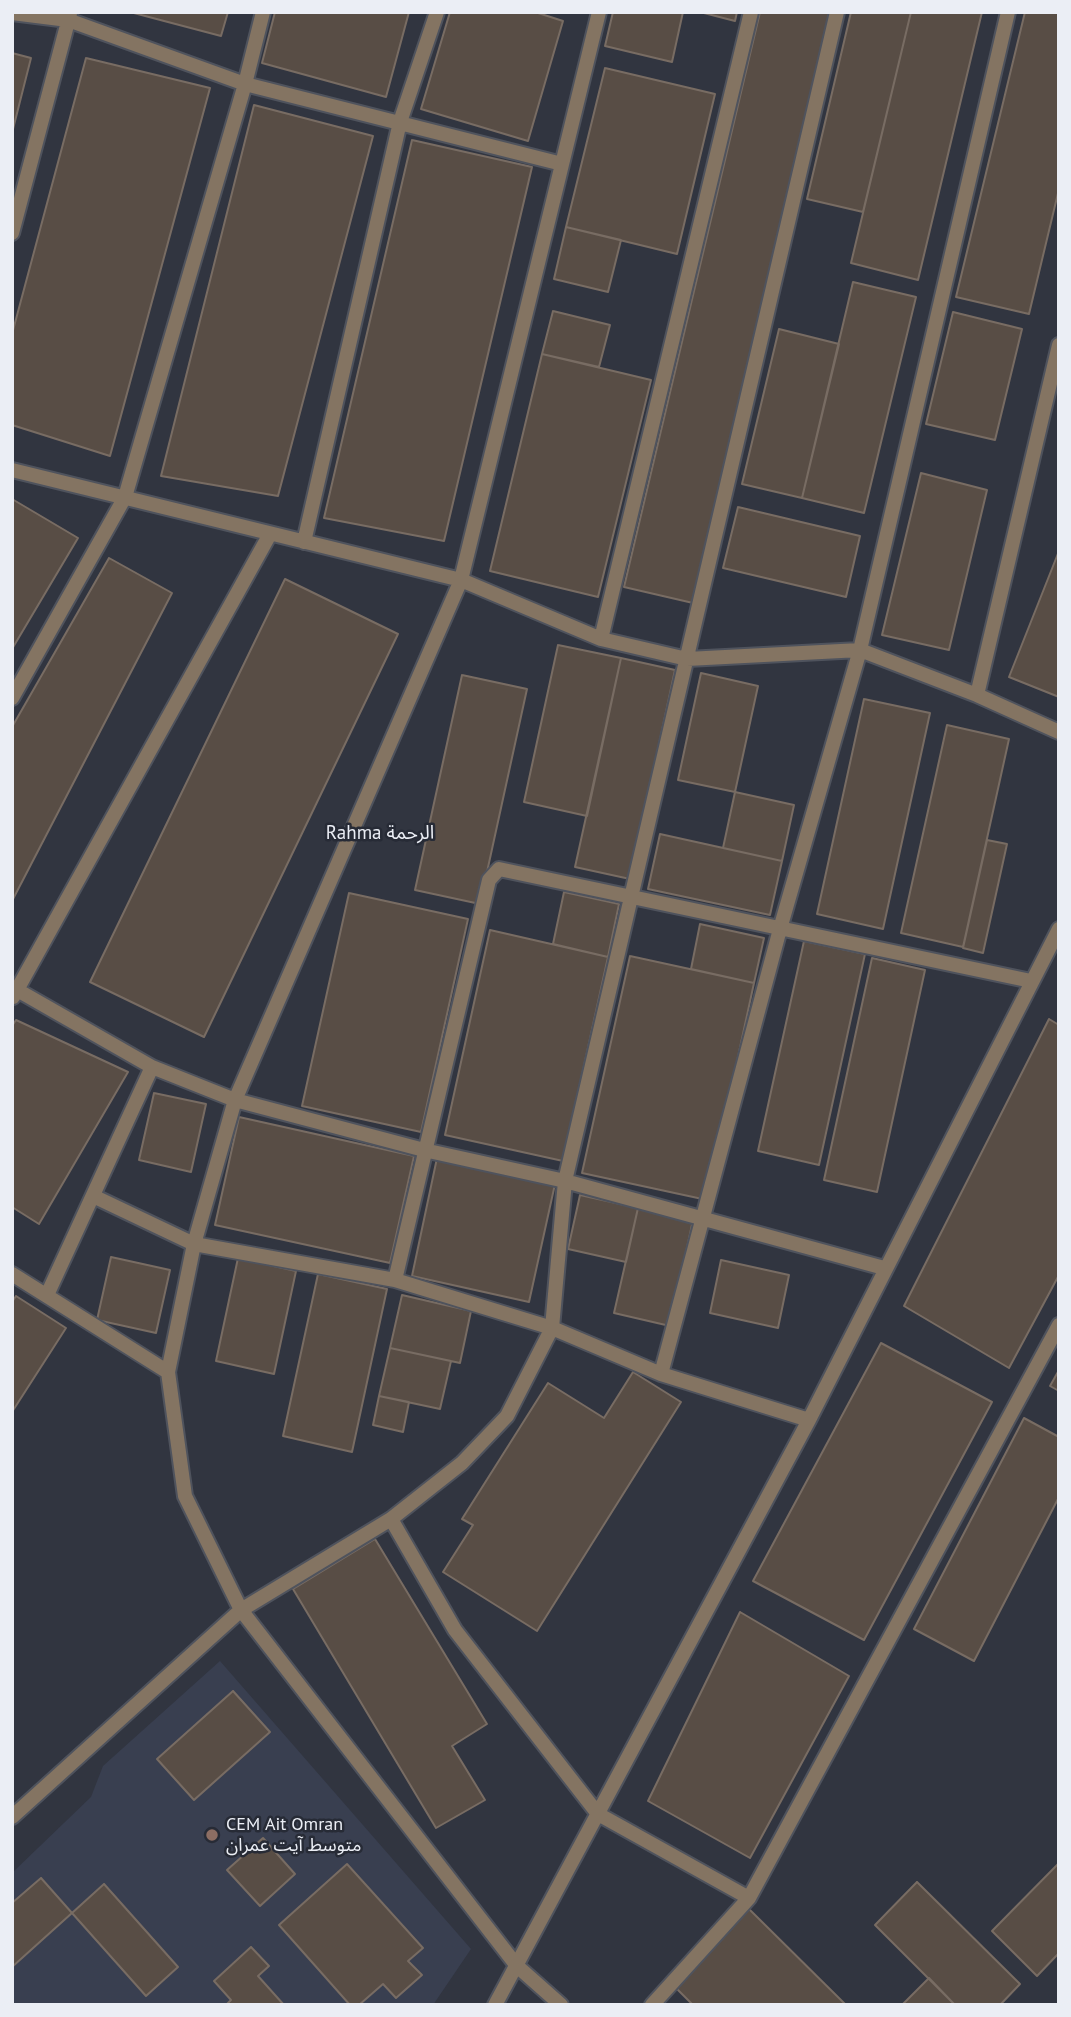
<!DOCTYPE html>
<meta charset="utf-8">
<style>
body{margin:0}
#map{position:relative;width:1071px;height:2017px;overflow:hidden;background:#313540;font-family:"PT Sans",sans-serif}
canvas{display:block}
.frame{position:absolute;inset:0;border:14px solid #ebeef5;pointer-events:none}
</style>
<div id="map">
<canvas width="1071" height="2017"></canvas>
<div class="frame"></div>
</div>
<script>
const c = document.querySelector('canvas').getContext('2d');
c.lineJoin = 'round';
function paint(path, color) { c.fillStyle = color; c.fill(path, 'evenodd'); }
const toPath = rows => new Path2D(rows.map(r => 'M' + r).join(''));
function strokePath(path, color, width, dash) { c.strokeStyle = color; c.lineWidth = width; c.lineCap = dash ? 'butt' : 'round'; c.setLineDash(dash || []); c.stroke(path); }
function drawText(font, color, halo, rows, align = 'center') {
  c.font = font + ' "PT Sans","Noto Sans Arabic",sans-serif'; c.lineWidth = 5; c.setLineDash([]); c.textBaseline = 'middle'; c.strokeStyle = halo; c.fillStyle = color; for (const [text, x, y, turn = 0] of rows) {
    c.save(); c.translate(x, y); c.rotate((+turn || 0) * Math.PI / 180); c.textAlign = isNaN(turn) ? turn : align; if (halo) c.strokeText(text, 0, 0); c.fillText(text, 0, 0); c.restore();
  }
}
const built = toPath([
 [220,1661,471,1949,433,2005,12,2005,12,1873,91,1797,103,1766]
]);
const building = toPath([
 [130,12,228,12,221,36,130,12],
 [275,12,409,12,386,97,262,63,275,12],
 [450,12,535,12,563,21,528,141,421,109,450,12],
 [613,12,683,12,672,62,605,46,613,12],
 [700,12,737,12,735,21,700,12],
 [760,12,833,12,693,603,624,587,760,12],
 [851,12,911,12,863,212,807,199,851,12],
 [911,12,982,12,918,280,851,263,911,12],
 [1025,12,1059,12,1059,189,1029,314,956,297,1025,12],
 [12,53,31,58,12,133,12,53],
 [86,58,210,88,110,456,12,425,12,334,86,58],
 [605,68,715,94,677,254,566,227,605,68],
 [254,105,373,136,278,496,161,476,254,105],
 [412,140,532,167,444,541,324,518,412,140],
 [566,227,621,240,608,292,554,279,566,227],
 [853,282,916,297,864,513,802,498,853,282],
 [553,311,610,325,599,367,542,354,553,311],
 [953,312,1022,329,995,440,926,424,953,312],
 [779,329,839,344,802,498,742,484,779,329],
 [542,354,651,380,598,597,490,571,542,354],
 [921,473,987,490,949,650,882,635,921,473],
 [12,499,78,538,12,649,12,499],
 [738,507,860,536,846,597,723,568,738,507],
 [1059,551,1059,697,1009,677,1059,551],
 [109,558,172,593,12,901,12,727,109,558],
 [285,579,398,634,204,1037,90,982,285,579],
 [558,645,621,658,587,816,524,802,558,645],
 [621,658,675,670,630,879,575,867,621,658],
 [701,673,758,686,735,792,678,780,701,673],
 [462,675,527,689,480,904,415,890,462,675],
 [864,699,930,713,883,929,817,914,864,699],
 [947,725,1009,739,963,947,901,933,947,725],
 [735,792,794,805,782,861,723,848,735,792],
 [660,834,782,861,770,915,648,889,660,834],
 [987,840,1007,844,983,953,963,948,987,840],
 [564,892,619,904,608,957,553,944,564,892],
 [349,893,468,919,421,1132,302,1106,349,893],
 [700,924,764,938,754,983,691,969,700,924],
 [490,930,608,957,563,1161,445,1135,490,930],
 [804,941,865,954,819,1165,758,1151,804,941],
 [630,956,754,983,707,1200,582,1173,630,956],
 [872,958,925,970,877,1192,824,1180,872,958],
 [1049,1019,1059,1025,1059,1275,1009,1368,904,1306,1049,1019],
 [16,1020,128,1072,39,1224,12,1207,12,1026,16,1020],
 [154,1093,206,1104,191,1172,139,1160,154,1093],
 [239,1117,414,1156,390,1263,215,1225,239,1117],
 [437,1158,555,1184,529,1302,412,1276,437,1158],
 [580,1195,638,1208,626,1262,568,1249,580,1195],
 [638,1208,693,1220,670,1326,614,1313,638,1208],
 [111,1257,170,1270,156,1333,97,1320,111,1257],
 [238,1258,296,1271,274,1374,216,1361,238,1258],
 [721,1260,789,1275,778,1328,710,1313,721,1260],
 [318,1274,387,1289,352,1452,283,1436,318,1274],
 [402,1295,471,1311,460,1363,390,1348,402,1295],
 [16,1296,66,1328,12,1412,12,1302,16,1296],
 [881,1343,992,1402,864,1640,753,1581,881,1343],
 [390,1348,451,1361,440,1409,379,1396,390,1348],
 [1059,1370,1059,1391,1050,1386,1059,1370],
 [633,1372,681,1402,537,1631,443,1572,473,1525,462,1519,548,1383,604,1418,633,1372],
 [379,1396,409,1402,403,1432,373,1425,379,1396],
 [1024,1418,1059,1437,1059,1497,974,1661,914,1629,1024,1418],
 [375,1539,487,1724,452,1746,485,1800,436,1828,293,1589,375,1539],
 [740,1612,849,1676,750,1858,648,1801,740,1612],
 [233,1691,270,1732,194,1800,157,1759,233,1691],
 [263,1838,295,1874,260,1906,227,1870,263,1838],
 [1059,1863,1059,1953,1037,1976,992,1931,1059,1863],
 [347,1864,423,1948,408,1961,422,1975,396,1998,383,1984,359,2005,350,2005,279,1925,347,1864],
 [41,1878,72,1913,12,1967,12,1903,41,1878],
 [917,1882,1020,1984,1000,2005,955,2005,875,1925,917,1882],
 [104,1884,178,1967,146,1996,72,1913,104,1884],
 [749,1909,846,2005,693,2005,674,1986,749,1909],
 [251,1947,269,1966,258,1976,284,2005,226,2005,231,2000,214,1981,251,1947],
 [929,1978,955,2005,902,2005,929,1978]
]);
const street = toPath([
 [12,13,68,20,245,84,562,164],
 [12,233,70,14],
 [12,470,461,580,601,639,687,659,860,650,977,695,1059,732],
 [304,542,400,122,437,12],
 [601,639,751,12],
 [977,695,1059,345],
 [12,698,125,497,245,84,263,12],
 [12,987,152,1067,235,1100,424,1150,565,1181,884,1268],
 [13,997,270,534],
 [93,1196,194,1244,235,1100,461,580,599,12],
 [12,1274,168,1372],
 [395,1280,489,880,499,869,1031,981],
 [47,1295,152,1067],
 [661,1374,780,929,860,650,1008,12],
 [391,1519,455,1630,598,1814,749,1898],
 [12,1817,241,1610,391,1519,462,1463,507,1416,552,1328,661,1374,809,1420],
 [495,2005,809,1420,1059,929],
 [561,2005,517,1966,241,1610,185,1496,168,1372,194,1244,395,1280,552,1328,565,1181,837,12],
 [652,2005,749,1898,1059,1325]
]);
const markers = [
 [212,1835,7,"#8d6e63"]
];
const poiNames = [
 ["CEM Ait Omran",226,1825],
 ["متوسط آيت عمران",226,1846]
];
const neighbourhoodNames = [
 ["Rahma الرحمة",380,834]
];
paint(built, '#393f50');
paint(building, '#584d45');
strokePath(building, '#786c63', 2);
strokePath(street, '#4f535d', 18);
strokePath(street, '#847462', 14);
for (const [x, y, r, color] of markers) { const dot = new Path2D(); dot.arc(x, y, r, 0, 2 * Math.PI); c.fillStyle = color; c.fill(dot); strokePath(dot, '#272b36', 2.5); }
drawText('18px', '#ebeef5', '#272b36', poiNames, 'left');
drawText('19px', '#ebeef5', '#272b36', neighbourhoodNames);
</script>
